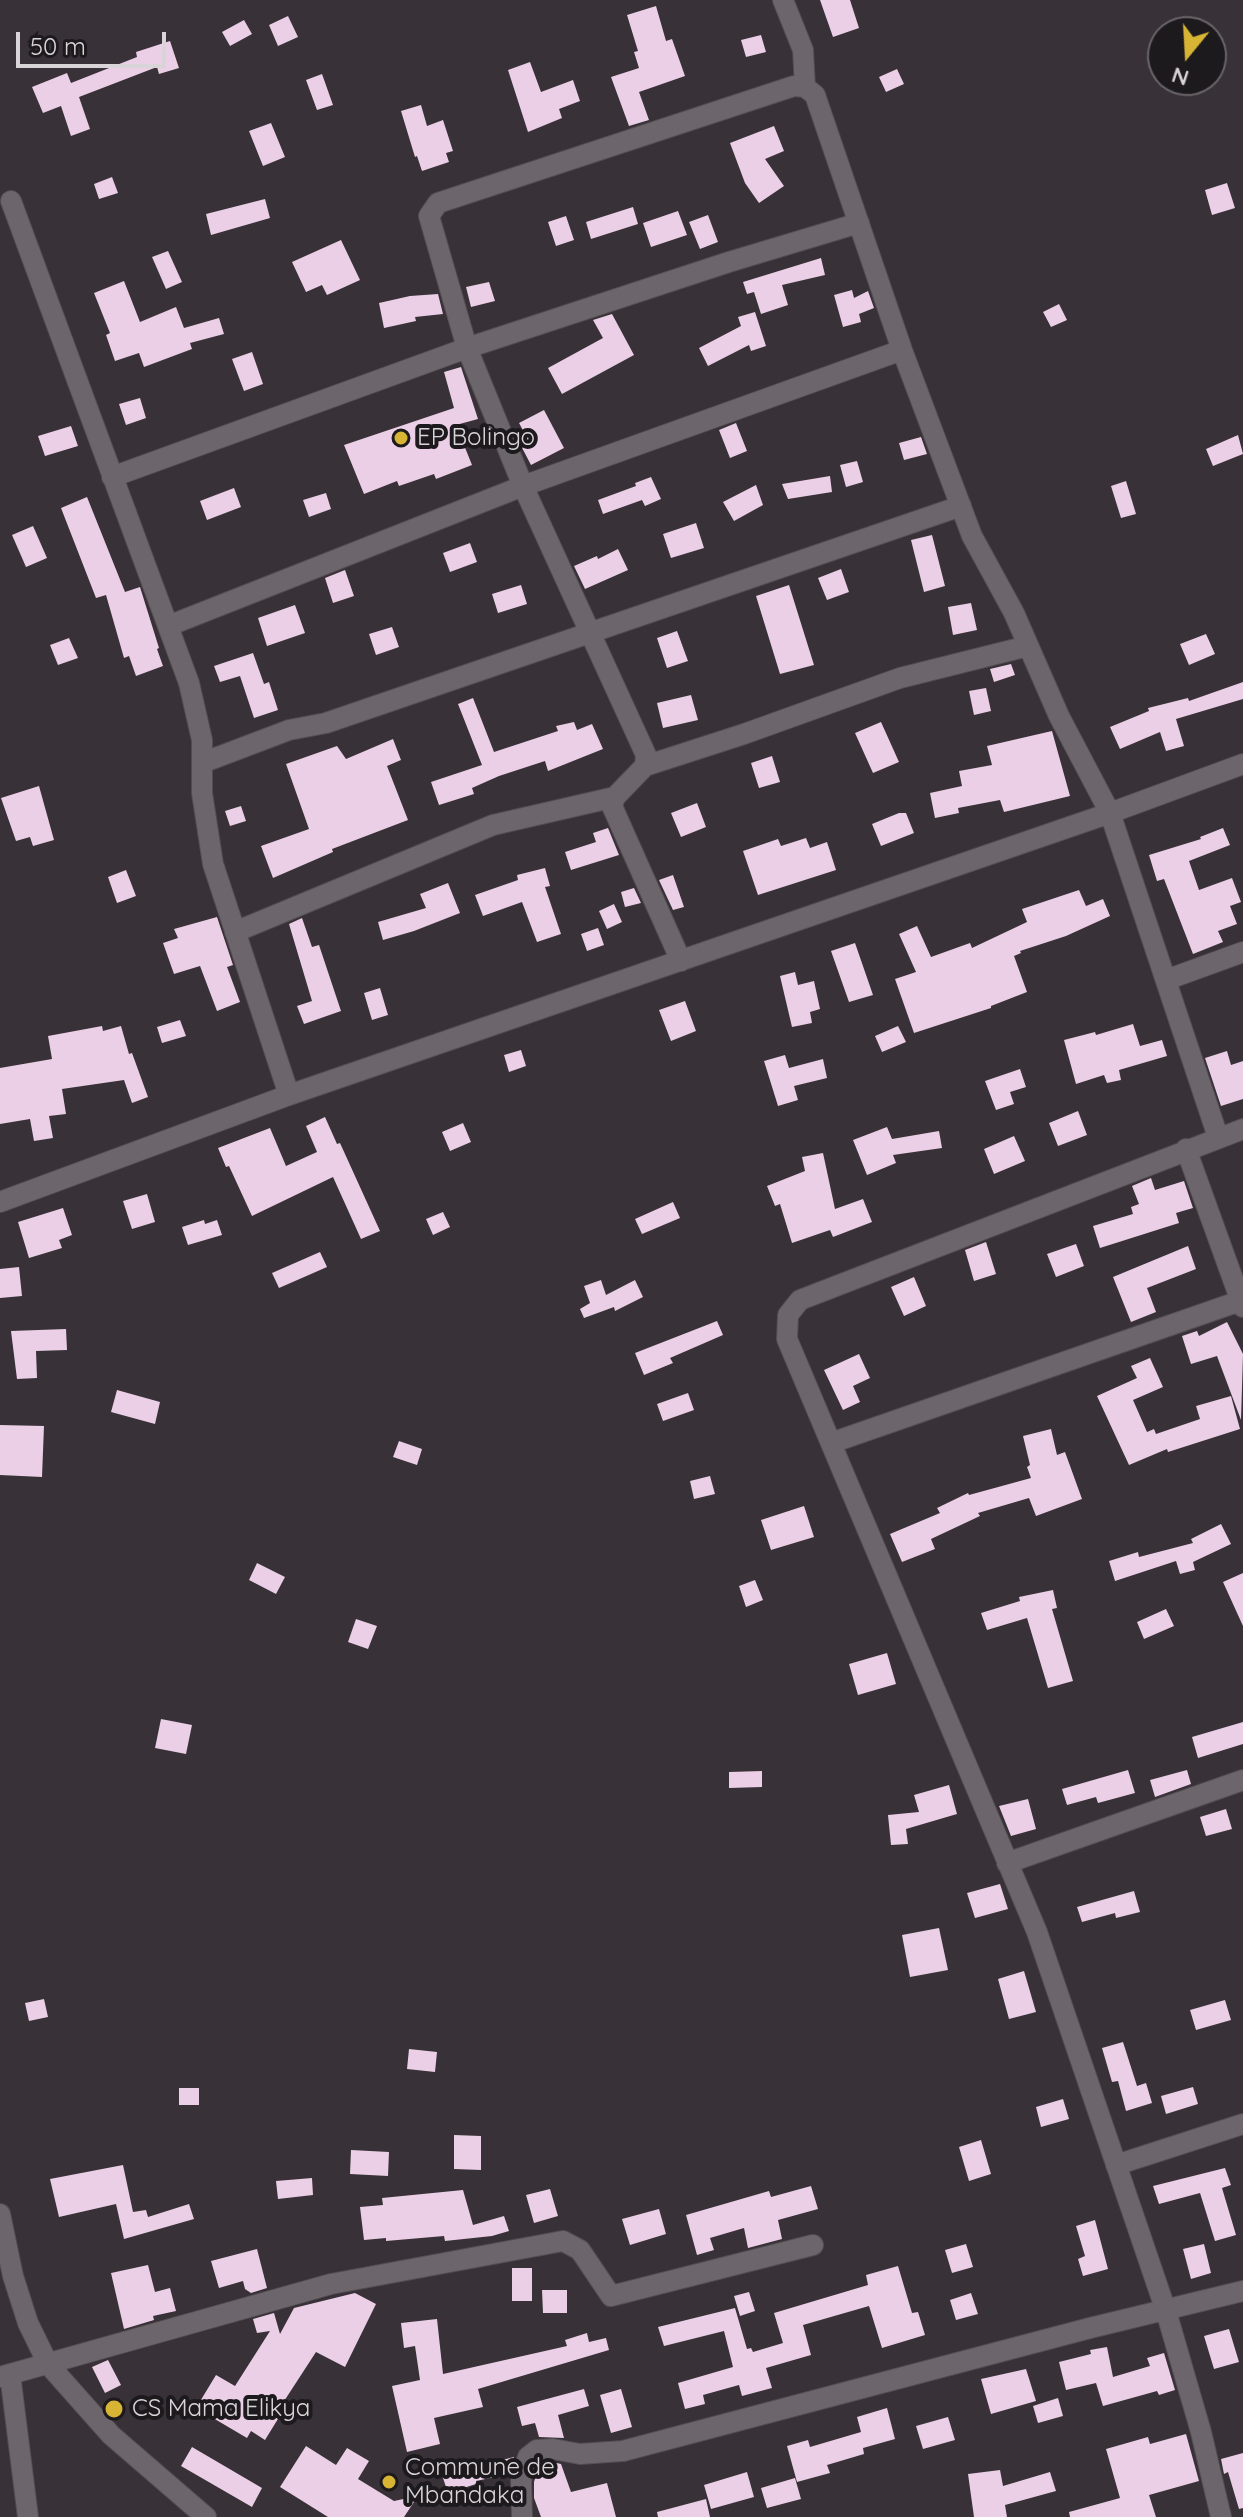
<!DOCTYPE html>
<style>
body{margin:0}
#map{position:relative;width:1243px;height:2517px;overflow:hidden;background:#383137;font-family:Quicksand,sans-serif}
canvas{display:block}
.north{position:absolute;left:1147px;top:16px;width:80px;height:80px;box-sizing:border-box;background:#1d1a1d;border:2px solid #686468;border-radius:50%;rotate:198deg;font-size:22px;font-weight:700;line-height:32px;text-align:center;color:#d9d4d8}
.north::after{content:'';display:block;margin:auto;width:28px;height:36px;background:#d7b434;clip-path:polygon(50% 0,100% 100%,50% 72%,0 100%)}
.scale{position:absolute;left:16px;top:32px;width:150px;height:36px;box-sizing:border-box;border:4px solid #d9d4d8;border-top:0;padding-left:10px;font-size:24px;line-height:28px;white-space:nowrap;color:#d9d4d8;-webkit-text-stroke:6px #1d1a1d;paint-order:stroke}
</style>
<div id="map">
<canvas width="1243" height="2517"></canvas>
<div class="north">N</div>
<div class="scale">50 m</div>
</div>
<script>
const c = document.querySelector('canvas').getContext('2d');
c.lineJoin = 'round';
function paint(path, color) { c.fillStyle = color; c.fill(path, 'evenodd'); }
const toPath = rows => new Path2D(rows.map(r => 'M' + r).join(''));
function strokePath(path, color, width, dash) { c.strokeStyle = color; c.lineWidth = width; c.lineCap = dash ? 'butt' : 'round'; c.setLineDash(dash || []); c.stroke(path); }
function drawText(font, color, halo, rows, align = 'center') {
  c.font = font + ' Quicksand,sans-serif'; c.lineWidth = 8; c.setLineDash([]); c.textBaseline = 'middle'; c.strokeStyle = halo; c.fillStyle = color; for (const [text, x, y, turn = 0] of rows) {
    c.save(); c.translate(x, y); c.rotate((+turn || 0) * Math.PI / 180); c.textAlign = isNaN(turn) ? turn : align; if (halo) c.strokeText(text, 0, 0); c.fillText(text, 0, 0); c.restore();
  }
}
const building = toPath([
 [820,0,850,0,859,28,833,37],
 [656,6,666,41,672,39,685,76,639,92,649,120,629,126,611,77,639,68,634,52,638,51,627,15],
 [288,16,298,37,278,46,269,25],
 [244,20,252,34,230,46,222,32],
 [761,35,766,52,746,57,741,40],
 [170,41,179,68,159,74,157,67,79,97,90,129,71,136,61,106,43,113,32,87,67,73,71,83,137,57,136,52],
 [530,62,541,92,573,80,580,101,559,109,562,118,528,132,508,70],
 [897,69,904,84,886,92,879,77],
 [322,74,333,105,317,110,306,80],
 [421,105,427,126,443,120,453,151,446,153,449,162,422,171,417,156,415,157,401,111],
 [271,123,285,157,263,166,249,131],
 [774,126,784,151,765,159,784,186,759,203,745,183,730,143],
 [112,177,118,193,99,199,94,184],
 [1227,183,1235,208,1212,215,1205,190],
 [265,199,270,218,211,235,206,214],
 [633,207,638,224,591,239,586,222],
 [678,211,687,235,651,247,643,223],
 [708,215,718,242,700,249,689,222],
 [566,216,574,240,556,246,548,222],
 [341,240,360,280,327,295,322,285,306,292,292,262],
 [168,251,182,282,166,289,152,257],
 [821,258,825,275,782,285,788,305,761,314,754,292,747,294,743,282],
 [124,281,140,322,176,307,184,328,219,318,224,334,190,343,192,349,144,367,139,353,115,361,106,335,110,333,94,293],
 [489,282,495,301,471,307,466,287],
 [852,290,854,298,868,291,874,308,859,314,861,322,843,327,834,295],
 [438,294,443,314,415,317,416,321,384,328,379,303,410,296],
 [1059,304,1067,320,1051,327,1043,312],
 [755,312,766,346,751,351,749,345,708,366,699,348,741,326,738,317],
 [612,314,634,355,562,394,548,368,603,338,593,320],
 [252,352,263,384,244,391,232,359],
 [461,367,478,419,456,425,472,465,436,479,434,474,399,486,397,481,364,494,344,445,454,408,444,372],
 [140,398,146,418,126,425,119,404],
 [544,410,564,448,531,465,519,442,527,438,519,423],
 [736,423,747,451,730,458,719,430],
 [71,426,78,446,45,456,38,436],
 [1238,435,1243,454,1213,466,1206,449],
 [921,437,927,454,904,460,899,443],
 [857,461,863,482,846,487,840,465],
 [830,476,832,492,788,499,782,484],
 [651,477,661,499,645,506,642,500,603,514,598,500,636,486,635,483],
 [1126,481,1136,514,1121,518,1111,486],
 [756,485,763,505,734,521,723,502],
 [234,488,241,507,207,520,200,501],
 [326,493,331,509,309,517,303,500],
 [87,497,125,592,140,587,159,648,157,649,163,666,136,676,129,656,124,658,106,595,96,598,61,508],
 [696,523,704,548,671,558,663,534],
 [33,526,47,558,26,567,12,535],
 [932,535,945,586,924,592,911,540],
 [470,543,477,562,450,572,443,553],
 [618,549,628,570,585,589,574,566,597,556,598,559],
 [841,569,849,592,827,600,818,578],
 [345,570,354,596,333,603,325,578],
 [521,585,527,604,498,613,492,594],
 [789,585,814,665,780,674,756,596],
 [971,603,977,630,953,635,948,607],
 [295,605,305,633,267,646,258,618],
 [392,627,399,647,376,655,369,634],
 [677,631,688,661,667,668,657,638],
 [1206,634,1215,654,1189,665,1180,644],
 [69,638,78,658,58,665,50,645],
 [253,653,264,684,269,682,278,710,254,718,240,676,220,682,214,666],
 [1011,664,1015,675,994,682,990,669],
 [1243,682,1243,699,1176,719,1184,746,1166,751,1160,732,1120,749,1110,727,1149,711,1148,708,1188,698,1189,701],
 [986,688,991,711,974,715,969,691],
 [691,695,698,720,663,728,657,703],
 [473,698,494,752,558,731,556,726,574,722,577,730,592,724,603,749,548,771,545,761,499,776,472,788,474,794,439,805,431,782,482,765,458,704],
 [881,722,899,762,873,773,855,733],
 [1052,731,1070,796,1004,812,1000,800,958,808,959,813,935,818,930,793,962,786,959,771,992,765,987,746],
 [393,739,401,760,387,766,408,820,332,849,333,852,273,878,261,846,309,829,286,764,337,746,346,759],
 [772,756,780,782,759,788,751,763],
 [39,786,54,840,33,846,30,837,16,841,1,798],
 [697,803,706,827,681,837,671,813],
 [241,806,246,821,230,826,225,811],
 [899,813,906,813,914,833,881,846,872,824],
 [608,828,619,855,571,870,565,852,596,842,593,833],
 [1223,828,1230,845,1189,861,1199,890,1232,878,1241,902,1230,906,1237,924,1218,931,1223,942,1193,954,1164,879,1157,881,1149,855,1201,839,1200,837],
 [806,838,810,848,827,842,836,870,758,895,743,851,778,839,781,846],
 [545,868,550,886,545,887,561,934,537,942,522,902,483,916,475,895,518,880,517,875],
 [126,870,136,896,117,903,108,877],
 [673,875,684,907,673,910,659,880],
 [448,883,460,913,414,931,383,940,378,922,426,908,420,894],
 [634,888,641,903,625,907,621,892],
 [1079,890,1086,906,1103,899,1110,916,1066,936,1020,951,1021,953,1014,956,1027,992,991,1006,991,1008,914,1033,895,979,916,972,899,934,917,926,931,957,970,943,972,948,1027,922,1022,909],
 [614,904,622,922,607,929,599,911],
 [217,917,233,965,227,967,240,1002,217,1011,200,966,174,974,163,943,178,938,174,929],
 [302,918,312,947,319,945,341,1011,304,1024,297,1006,312,1001,289,924],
 [598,928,604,945,587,951,581,934],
 [855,943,873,995,849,1002,831,951],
 [795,972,798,985,814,981,820,1009,810,1012,812,1023,792,1027,780,976],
 [380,988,388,1015,372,1020,364,993],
 [685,1001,696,1031,671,1041,659,1010],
 [180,1020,186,1036,162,1043,157,1027],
 [1133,1024,1140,1046,1162,1040,1167,1056,1119,1070,1121,1080,1107,1083,1104,1075,1076,1084,1064,1040,1095,1032,1096,1035],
 [102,1026,103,1031,121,1026,129,1054,132,1053,148,1097,132,1103,124,1080,62,1089,66,1114,49,1116,53,1138,34,1141,30,1119,0,1124,0,1068,52,1059,48,1036],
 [898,1026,906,1042,882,1052,875,1036],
 [521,1050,526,1066,509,1072,504,1055],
 [1227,1051,1231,1065,1243,1061,1243,1099,1221,1106,1205,1058],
 [785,1055,789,1068,823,1059,827,1078,794,1086,798,1100,778,1106,764,1061],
 [1020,1069,1026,1087,1010,1092,1014,1104,996,1110,985,1081],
 [1078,1111,1087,1135,1058,1146,1049,1123],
 [325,1117,337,1144,340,1143,380,1231,361,1239,333,1177,252,1216,229,1166,226,1167,218,1148,270,1128,286,1166,317,1152,306,1126],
 [463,1123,471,1142,450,1151,442,1132],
 [887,1127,892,1139,939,1131,942,1148,893,1155,896,1163,867,1175,853,1140],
 [1014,1136,1025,1161,994,1174,984,1149],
 [823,1153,835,1209,863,1199,872,1222,833,1237,830,1230,792,1243,780,1204,775,1206,767,1186,805,1171,802,1157],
 [1151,1178,1155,1190,1184,1181,1193,1208,1176,1213,1179,1223,1100,1248,1093,1226,1133,1214,1131,1207,1139,1204,1132,1186],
 [147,1194,155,1222,132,1229,123,1201],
 [673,1202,680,1218,642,1234,635,1219],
 [63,1208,72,1235,59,1240,62,1248,29,1258,18,1222],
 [443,1212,450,1227,433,1235,426,1219],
 [204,1220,205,1224,217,1220,222,1235,188,1245,182,1227],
 [986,1242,996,1274,974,1281,965,1250],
 [1076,1244,1084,1266,1056,1277,1047,1254],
 [1188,1246,1196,1269,1147,1288,1156,1312,1131,1322,1113,1277],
 [320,1252,327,1267,279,1288,272,1273],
 [19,1267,22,1296,0,1298,0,1269],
 [914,1277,926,1306,904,1316,891,1287],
 [601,1280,606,1295,635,1280,643,1297,615,1311,614,1307,584,1318,580,1309,590,1303,584,1286],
 [717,1321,723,1335,670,1358,673,1363,644,1375,635,1353],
 [1227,1322,1243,1354,1241,1420,1217,1356,1191,1364,1182,1336,1197,1331,1199,1336],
 [66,1329,67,1350,36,1351,37,1378,17,1379,11,1331],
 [859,1354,870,1378,853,1386,860,1402,843,1410,824,1370],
 [1150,1358,1163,1387,1133,1400,1147,1432,1154,1429,1156,1434,1200,1419,1196,1406,1231,1396,1240,1429,1168,1452,1167,1449,1129,1465,1097,1396,1137,1378,1131,1366],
 [117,1390,160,1402,155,1424,111,1412],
 [688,1393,694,1410,663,1421,657,1404],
 [0,1425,44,1426,42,1477,0,1475],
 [1051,1429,1057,1455,1065,1452,1082,1499,1036,1516,1029,1498,978,1513,980,1516,931,1539,935,1549,902,1562,890,1534,940,1513,937,1508,968,1493,969,1495,1031,1478,1027,1467,1030,1465,1023,1436],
 [399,1441,422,1449,417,1465,393,1457],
 [710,1476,715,1494,694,1499,690,1481],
 [804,1506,814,1537,771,1550,761,1520],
 [1221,1524,1231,1544,1193,1562,1195,1570,1180,1574,1176,1561,1115,1581,1109,1561,1138,1552,1139,1557,1193,1543,1191,1539],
 [257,1563,285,1577,276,1594,249,1580],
 [1243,1573,1243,1626,1223,1582],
 [755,1580,763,1600,746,1607,739,1586],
 [1053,1590,1057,1608,1052,1609,1073,1681,1048,1688,1027,1618,987,1630,981,1613,1020,1601,1019,1597],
 [1166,1609,1174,1626,1144,1639,1137,1622],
 [356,1619,377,1626,368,1649,348,1642],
 [887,1653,896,1684,858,1695,849,1664],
 [161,1719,192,1725,186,1754,155,1748],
 [1243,1722,1243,1744,1198,1758,1192,1737],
 [1128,1770,1135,1793,1098,1803,1096,1797,1067,1805,1062,1789],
 [1187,1770,1191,1784,1155,1797,1150,1780],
 [762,1771,762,1787,729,1788,729,1772],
 [949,1785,957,1814,906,1829,908,1844,891,1845,888,1815,919,1812,914,1795],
 [1028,1799,1036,1829,1011,1836,999,1806],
 [1226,1809,1232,1829,1206,1836,1200,1817],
 [1000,1884,1008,1909,975,1918,967,1893],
 [1134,1891,1140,1912,1116,1918,1115,1913,1082,1922,1077,1907],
 [939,1928,948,1970,910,1977,902,1935],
 [1024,1971,1036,2012,1009,2019,998,1979],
 [44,1999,48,2017,29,2021,25,2003],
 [1225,2000,1231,2020,1196,2030,1190,2010],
 [1123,2042,1137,2086,1146,2083,1152,2103,1126,2111,1118,2081,1112,2082,1102,2048],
 [409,2049,437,2052,435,2072,407,2069],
 [1193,2087,1198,2104,1166,2114,1161,2096],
 [179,2088,199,2088,199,2105,179,2105],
 [1063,2099,1069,2119,1041,2127,1036,2107],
 [454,2135,481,2136,481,2170,454,2169],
 [981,2140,991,2174,969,2181,959,2147],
 [351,2150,389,2152,388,2176,350,2174],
 [123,2165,133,2212,146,2210,148,2217,189,2204,194,2219,124,2239,116,2204,59,2217,50,2179],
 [1225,2168,1231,2185,1222,2188,1236,2235,1215,2241,1200,2193,1159,2204,1153,2186],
 [312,2178,313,2195,278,2199,276,2181],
 [811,2186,818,2209,778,2220,782,2239,748,2248,744,2228,710,2238,714,2250,697,2255,686,2215,769,2191,771,2197],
 [550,2189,558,2216,534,2223,526,2195],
 [463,2190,473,2225,504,2216,509,2231,492,2236,445,2241,444,2236,386,2241,386,2238,364,2240,360,2207,383,2205,382,2198],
 [659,2209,666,2234,630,2245,622,2219],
 [1095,2220,1108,2269,1083,2276,1078,2259,1085,2256,1076,2226],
 [966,2244,973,2267,952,2273,945,2250],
 [1204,2244,1211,2273,1191,2279,1183,2249],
 [257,2249,267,2288,251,2293,245,2289,243,2281,219,2288,211,2261],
 [148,2265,155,2292,170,2288,176,2311,153,2316,154,2320,124,2329,111,2273],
 [898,2266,912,2313,918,2312,925,2335,882,2348,869,2306,803,2325,811,2355,766,2368,772,2388,742,2396,739,2385,703,2395,705,2404,685,2409,678,2383,733,2367,724,2331,664,2346,658,2327,735,2308,747,2349,751,2348,753,2352,783,2343,774,2313,868,2285,866,2275],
 [512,2268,532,2268,532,2301,512,2301],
 [542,2290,567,2290,567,2313,543,2313],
 [749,2292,755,2311,740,2316,734,2296],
 [355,2293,376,2304,345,2367,316,2352,277,2412,281,2414,265,2440,251,2431,247,2438,196,2408,216,2375,235,2386,270,2331,257,2333,253,2319,274,2313,280,2334,294,2308],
 [971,2293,978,2314,956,2320,950,2300],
 [437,2319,443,2374,567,2346,565,2340,587,2333,589,2342,606,2338,609,2350,478,2389,483,2407,434,2418,440,2444,407,2452,392,2386,420,2380,415,2346,404,2348,401,2323],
 [1229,2329,1239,2362,1214,2369,1204,2336],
 [1107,2347,1113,2377,1150,2366,1147,2358,1164,2353,1175,2390,1159,2395,1157,2391,1103,2406,1096,2383,1066,2390,1059,2362,1091,2354,1090,2350],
 [108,2360,121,2385,105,2393,92,2367],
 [1026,2369,1036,2401,991,2414,981,2379],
 [584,2389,589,2406,558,2415,564,2438,539,2437,535,2423,522,2426,517,2407],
 [621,2389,632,2427,611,2433,600,2395],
 [1058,2398,1063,2416,1038,2423,1033,2406],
 [887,2408,895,2439,863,2448,864,2454,827,2465,830,2473,797,2482,787,2446,808,2440,810,2447,861,2432,857,2417],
 [948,2417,955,2440,923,2449,916,2426],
 [1186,2434,1199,2481,1149,2495,1156,2517,1070,2517,1069,2512,1120,2498,1106,2449,1148,2437,1150,2444],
 [306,2446,336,2465,347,2448,369,2461,358,2479,394,2501,418,2496,404,2517,328,2517,280,2487],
 [192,2447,262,2488,252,2507,181,2466],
 [1243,2453,1243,2508,1239,2509,1228,2472,1224,2474,1221,2459],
 [514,2457,509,2474,476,2481,476,2484,448,2493,442,2475],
 [552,2462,561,2464,571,2492,607,2483,616,2517,541,2517,534,2498,534,2482,539,2465],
 [1000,2470,1003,2486,1050,2472,1056,2491,1005,2505,1007,2517,974,2517,968,2474],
 [747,2472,754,2497,711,2509,704,2485],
 [795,2478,801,2499,767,2508,761,2488],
 [706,2499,710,2517,658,2517,657,2512]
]);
const minor = toPath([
 [783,0,803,50,805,87],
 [11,201,189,683,202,740,202,793,213,864,289,1095],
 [112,477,467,348,729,262,859,223],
 [168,626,523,486,902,350],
 [202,763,289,730,326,723,961,506],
 [645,766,744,734,900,678,1028,646],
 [235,932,493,825,615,797],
 [681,961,612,806,615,797,645,766,646,755,523,486,467,348,429,216,438,203,794,86,805,87,815,95,902,350,972,536,1014,613,1059,716,1110,813,1218,1137],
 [1166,980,1243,952],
 [1186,1149,1243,1307],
 [0,1202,289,1095,1110,813,1243,764],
 [831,1443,1243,1300],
 [1007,1863,1243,1780],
 [1116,2165,1243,2124],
 [0,2214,13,2276,28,2323,48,2364,111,2435,206,2517],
 [10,2374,28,2517],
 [0,2377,331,2284,563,2241,580,2250,611,2296,813,2245],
 [522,2517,521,2480,528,2457,537,2450,553,2449,580,2454,623,2451,1090,2328,1243,2291],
 [1221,2517,1201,2432,1166,2311,1037,1932,787,1339,788,1315,800,1300,1243,1129]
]);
const markers = [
 [401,438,8,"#d7b434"],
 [114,2409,10,"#d7b434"],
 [389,2482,8,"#d7b434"]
];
const poiNames = [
 ["EP Bolingo",417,438],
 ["CS Mama Elikya",132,2409],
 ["Commune de",405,2468],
 ["Mbandaka",405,2496]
];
paint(building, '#ebcfe6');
strokePath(minor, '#534d52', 22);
strokePath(minor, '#6d656c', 20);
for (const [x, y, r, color] of markers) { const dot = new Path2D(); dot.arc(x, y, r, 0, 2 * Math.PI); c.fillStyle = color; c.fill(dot); strokePath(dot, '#1d1a1d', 3); }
drawText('24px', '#d9d4d8', '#1d1a1d', poiNames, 'left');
</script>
